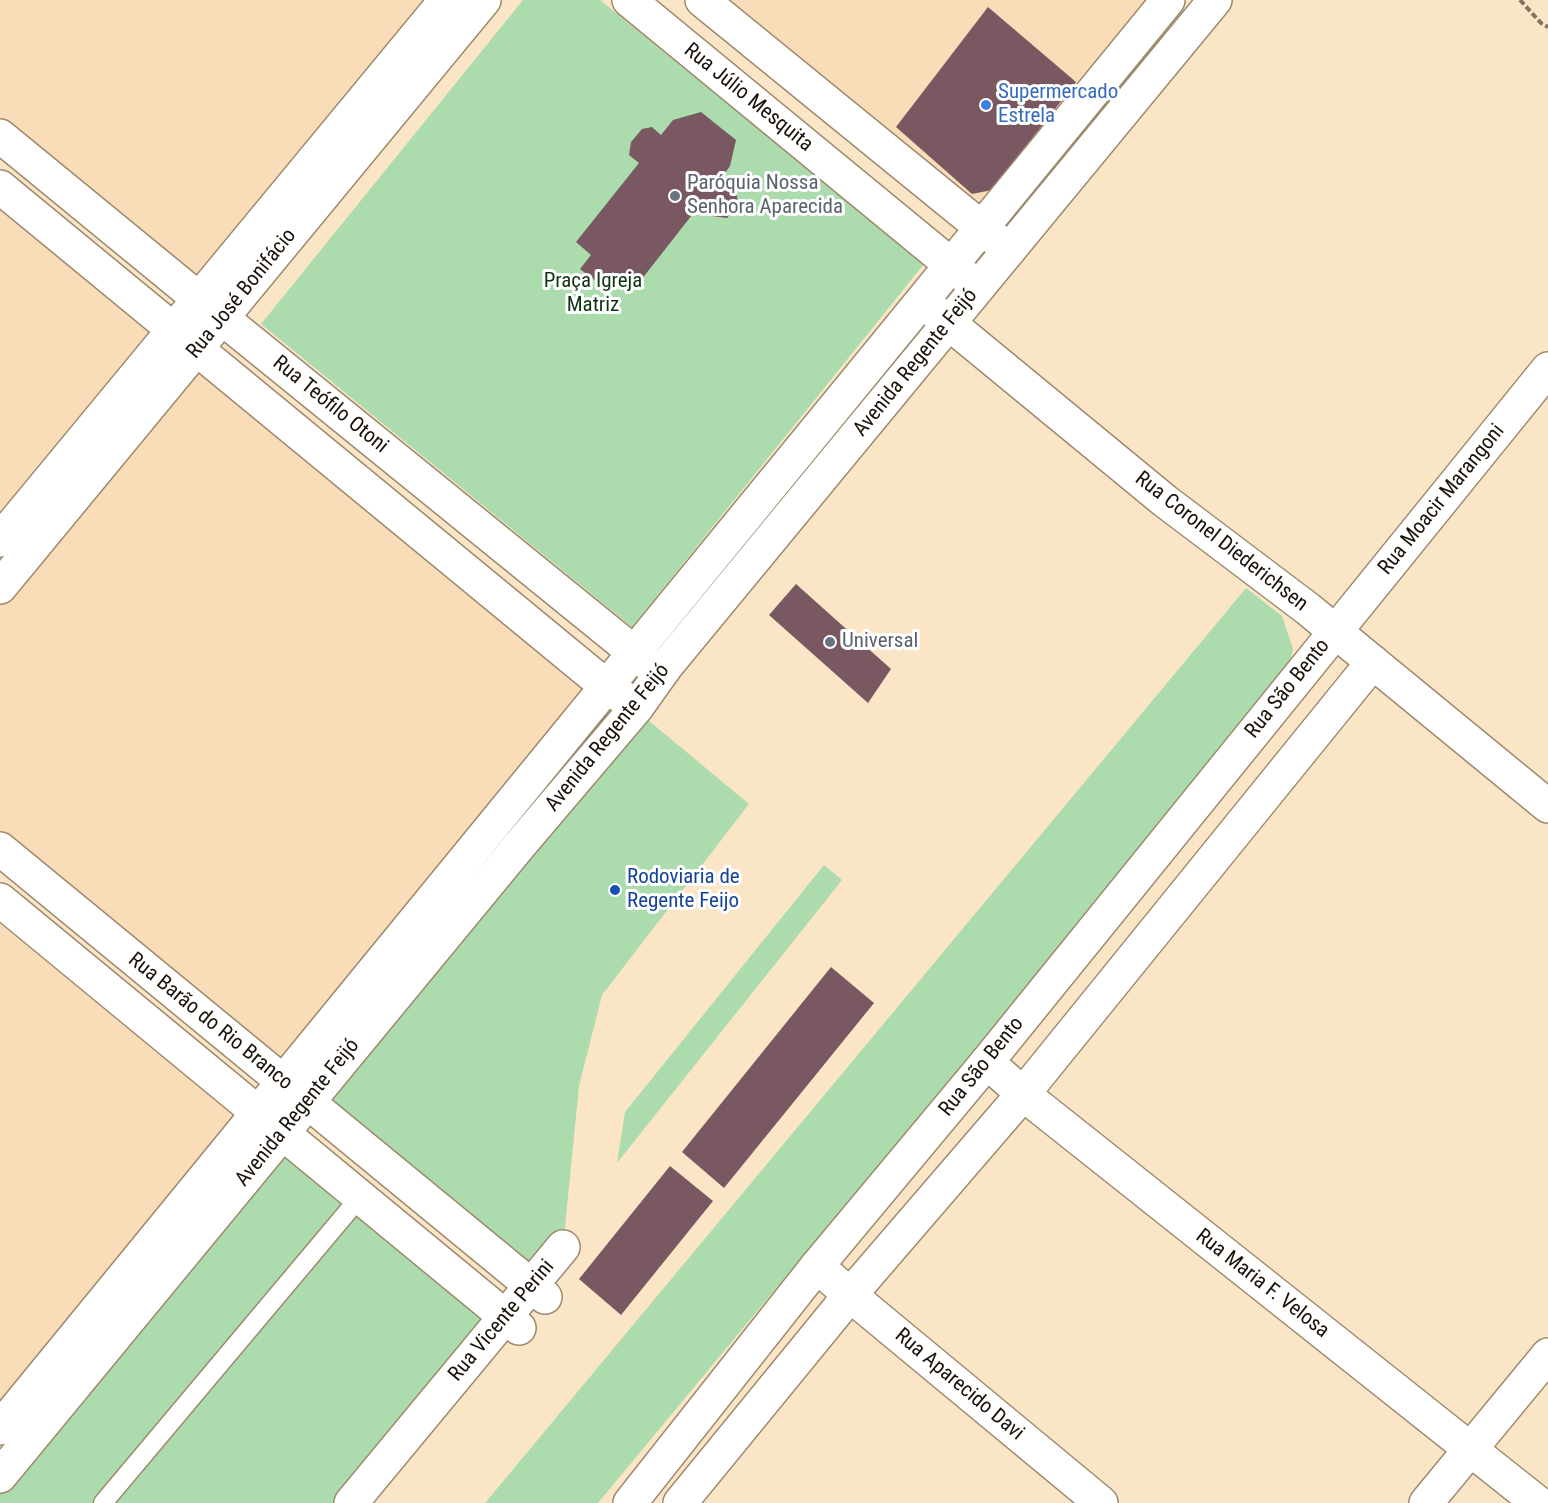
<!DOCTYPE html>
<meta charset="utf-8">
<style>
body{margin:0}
canvas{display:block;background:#fbe5c7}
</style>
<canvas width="1548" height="1503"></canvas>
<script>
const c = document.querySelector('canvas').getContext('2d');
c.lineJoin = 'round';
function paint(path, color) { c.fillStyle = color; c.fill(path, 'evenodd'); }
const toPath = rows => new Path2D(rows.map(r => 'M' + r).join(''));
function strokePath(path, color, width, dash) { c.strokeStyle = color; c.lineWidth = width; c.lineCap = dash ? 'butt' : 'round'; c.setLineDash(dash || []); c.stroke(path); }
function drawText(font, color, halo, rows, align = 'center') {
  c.font = font + ' "Roboto Condensed",sans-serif'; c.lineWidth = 6; c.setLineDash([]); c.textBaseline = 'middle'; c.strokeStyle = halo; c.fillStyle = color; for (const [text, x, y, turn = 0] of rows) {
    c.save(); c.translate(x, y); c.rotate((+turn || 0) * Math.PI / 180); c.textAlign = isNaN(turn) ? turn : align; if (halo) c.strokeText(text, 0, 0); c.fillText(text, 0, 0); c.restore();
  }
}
const built = toPath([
 [0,0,446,0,199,299,0,136],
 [702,0,1168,0,982,228],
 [0,187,173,330,0,540],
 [196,350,606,686,283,1082,0,849,0,587],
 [0,900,258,1112,0,1428]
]);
const green = toPath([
 [523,0,600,0,924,264,632,627,261,324],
 [1246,588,1282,616,1293,649,1282,693,1011,1005,598,1503,485,1503],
 [642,715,749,804,602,995,579,1086,563,1247,531,1285,308,1102],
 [824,865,842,880,617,1163,625,1112],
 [283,1133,506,1316,351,1503,0,1503,0,1476]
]);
const building = toPath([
 [988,7,1076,82,992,190,972,194,896,127],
 [701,112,736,140,730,166,723,176,736,187,738,205,727,218,712,216,699,206,634,289,613,272,602,286,580,269,591,255,576,242,639,163,629,155,631,142,642,129,652,127,661,135,673,120],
 [796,584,891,669,868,703,769,615],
 [831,967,874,1003,724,1188,682,1152],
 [670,1166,713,1201,621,1315,579,1279]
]);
const path = toPath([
 [1520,0,1541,23,1548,27]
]);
const lane = toPath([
 [103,1503,360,1197]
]);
const street = toPath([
 [629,0,978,287],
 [702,0,1009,250],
 [0,136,222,318,657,671],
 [0,187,606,686,637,707],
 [0,540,446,0],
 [0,587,484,0],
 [0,849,545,1297],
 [0,900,519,1328],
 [987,1062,1023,1094,1538,1503],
 [817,1266,850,1295,1101,1503],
 [351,1503,563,1247],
 [1426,1503,1548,1355]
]);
const secondary = toPath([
 [933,310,1165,501,1308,609,1548,806],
 [0,1428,1168,0],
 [0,1476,519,846,637,707,667,665,1215,0],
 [630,1503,817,1266,987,1062,1548,369],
 [680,1503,850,1295,1023,1094,1373,662]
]);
const markers = [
 [986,105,6,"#3f7fe0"],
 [675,196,6,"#6b7280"],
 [830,642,6,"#6b7280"],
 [615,890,6,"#1a4fb4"]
];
const shopNames = [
 ["Supermercado",998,93],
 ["Estrela",998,117]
];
const streetNames = [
 ["Rua Júlio Mesquita",748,98,39],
 ["Rua José Bonifácio",242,294,-51],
 ["Avenida Regente Feijó",916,363,-51],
 ["Rua Teófilo Otoni",330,405,39],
 ["Rua Moacir Marangoni",1442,500,-51],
 ["Rua Coronel Diederichsen",1221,542,38],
 ["Rua São Bento",1288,689,-51],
 ["Avenida Regente Feijó",608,738,-51],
 ["Rua Barão do Rio Branco",210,1022,39],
 ["Rua São Bento",982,1067,-51],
 ["Avenida Regente Feijó",298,1113,-51],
 ["Rua Maria F. Velosa",1262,1284,38],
 ["Rua Vicente Perini",502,1321,-50],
 ["Rua Aparecido Davi",959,1385,40]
];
const worshipNames = [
 ["Paróquia Nossa",687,184],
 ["Senhora Aparecida",687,208],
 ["Universal",842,642]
];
const parkNames = [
 ["Praça Igreja",593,282],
 ["Matriz",593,306]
];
const transitNames = [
 ["Rodoviaria de",627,878],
 ["Regente Feijo",627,902]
];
paint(built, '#f8ddb8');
paint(green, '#acdcae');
paint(building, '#795862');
strokePath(lane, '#9e8a6e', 21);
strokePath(street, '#9e8a6e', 36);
strokePath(secondary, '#9e8a6e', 36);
strokePath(path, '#827461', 4, [6, 3]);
strokePath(lane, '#fff', 18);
strokePath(street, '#fff', 33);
strokePath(secondary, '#fff', 33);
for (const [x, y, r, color] of markers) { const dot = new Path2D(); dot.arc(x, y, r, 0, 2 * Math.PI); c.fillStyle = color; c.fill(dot); strokePath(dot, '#fff', 2); }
drawText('21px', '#366cbe', '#fff', shopNames, 'left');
drawText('21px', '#1a1208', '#fff', streetNames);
drawText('21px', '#5b616d', '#fff', worshipNames, 'left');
drawText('21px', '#0f3414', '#fff', parkNames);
drawText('21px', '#164399', '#fff', transitNames, 'left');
</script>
